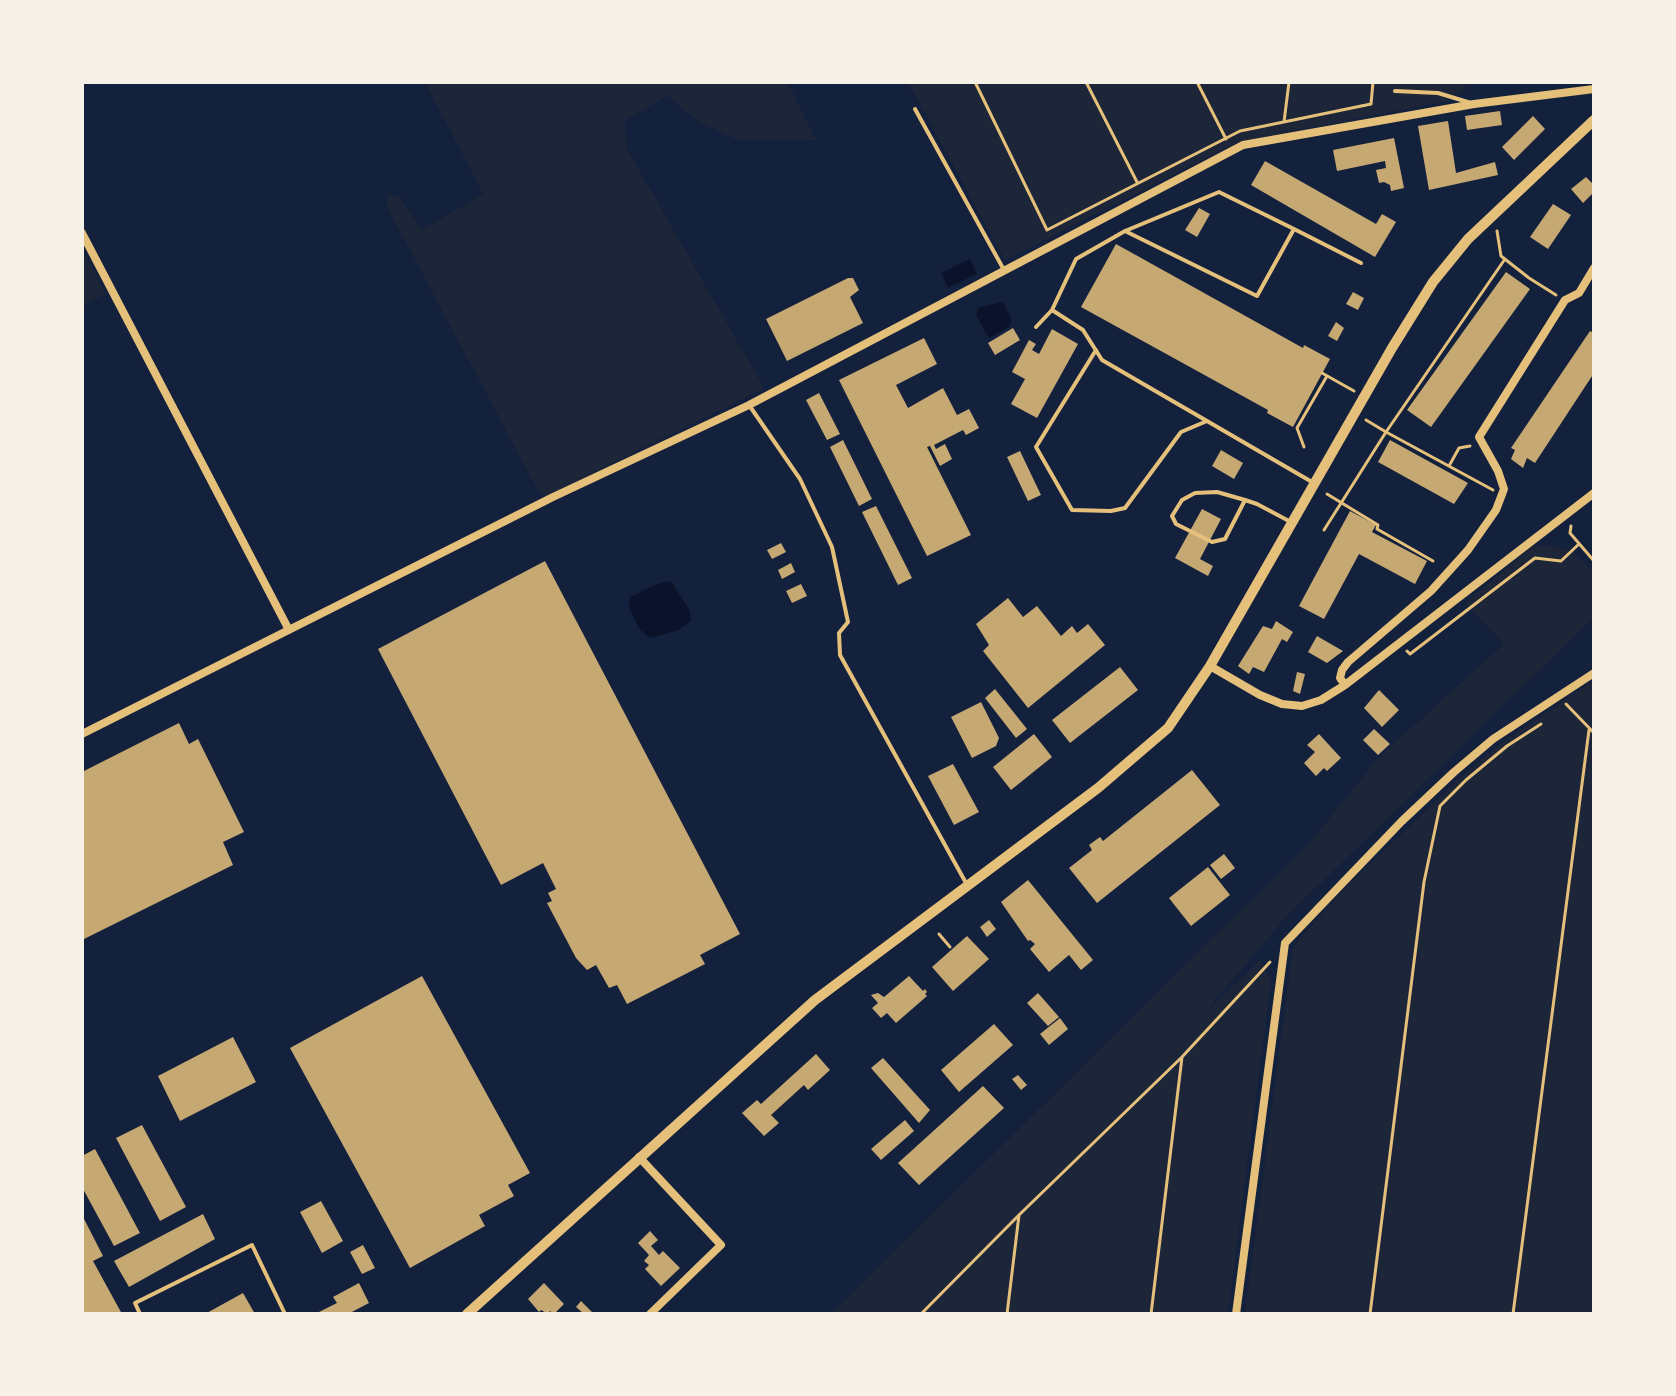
<!DOCTYPE html>
<style>
body{margin:0}
#map{position:relative;width:1676px;height:1396px;overflow:hidden;background:#14213d;font-family:"IBM Plex Sans",sans-serif}
canvas{display:block}
.frame{position:absolute;inset:0;border:84px solid #f6f1e7;pointer-events:none}
</style>
<div id="map">
<canvas width="1676" height="1396"></canvas>
<div class="frame"></div>
</div>
<script>
const c = document.querySelector('canvas').getContext('2d');
c.lineJoin = 'round';
function paint(path, color) { c.fillStyle = color; c.fill(path, 'evenodd'); }
const toPath = rows => new Path2D(rows.map(r => 'M' + r).join(''));
function strokePath(path, color, width, dash) { c.strokeStyle = color; c.lineWidth = width; c.lineCap = dash ? 'butt' : 'round'; c.setLineDash(dash || []); c.stroke(path); }
const green = toPath([
 [425,82,788,82,816,140,738,140,696,120,668,96,625,120,626,147,764,388,546,496,540,494,386,205,390,194,399,196,422,230,483,194],
 [908,82,1466,82,1465,90,1447,101,1238,142,1005,260],
 [82,248,106,294,82,306],
 [1551,545,1574,553,1594,573,1594,617,1286,917,1199,1019,1260,960,1271,980,1228,1314,831,1314,1311,841,1378,758,1504,644,1465,603,1533,546],
 [1594,680,1594,1314,1245,1314,1293,947,1345,888,1462,776,1503,742]
]);
const water = toPath([
 [970,259,977,274,948,288,941,273],
 [1003,302,1012,320,1009,327,989,338,976,315,978,308],
 [671,581,690,611,691,621,679,630,650,638,639,629,629,607,630,597,657,584]
]);
const building = toPath([
 [1500,111,1502,125,1467,130,1465,116],
 [1533,116,1545,129,1514,160,1502,147],
 [1448,121,1456,173,1495,162,1498,175,1429,190,1418,126],
 [1394,138,1404,188,1391,191,1390,185,1384,182,1379,183,1376,170,1386,168,1385,161,1337,171,1333,150],
 [1265,161,1376,224,1382,214,1396,222,1375,257,1251,185],
 [1586,177,1594,185,1594,192,1583,203,1571,189],
 [1553,204,1571,215,1548,249,1530,237],
 [1199,208,1210,214,1197,237,1185,230],
 [1116,244,1303,348,1304,345,1330,359,1293,427,1267,413,1268,410,1081,307],
 [1506,272,1530,289,1431,427,1407,410],
 [848,278,853,278,859,290,850,297,863,323,787,361,766,319],
 [1353,292,1364,298,1358,310,1346,304],
 [1336,322,1344,328,1337,341,1328,336],
 [1013,328,1020,340,995,355,988,343],
 [1052,329,1078,344,1037,418,1011,404,1025,379,1012,372,1029,340,1036,344,1032,350,1039,354],
 [1590,331,1594,333,1594,373,1535,463,1527,458,1523,468,1511,459,1515,450,1511,448],
 [924,338,937,364,896,385,908,408,943,388,957,415,969,409,979,428,966,435,963,430,934,445,936,449,945,444,952,459,940,466,930,446,927,447,971,535,927,556,839,380],
 [819,393,840,434,827,440,806,400],
 [843,440,872,499,859,506,830,447],
 [1390,440,1468,483,1454,504,1378,462],
 [1221,450,1243,463,1234,479,1212,466],
 [1020,451,1041,495,1028,501,1007,457],
 [876,506,912,578,898,585,862,512],
 [1202,509,1221,519,1200,559,1213,566,1208,576,1175,558],
 [1350,511,1376,525,1372,532,1427,561,1415,584,1359,554,1324,619,1299,606],
 [781,543,786,552,772,559,767,550],
 [545,561,740,934,700,955,705,964,627,1004,617,985,609,988,596,965,587,970,576,958,547,903,552,901,548,893,556,889,543,863,501,885,378,649],
 [791,563,795,572,782,579,778,570],
 [801,584,807,596,792,603,786,591],
 [1008,598,1023,617,1037,606,1061,636,1072,626,1077,633,1088,624,1105,645,1028,708,983,651,989,645,976,624],
 [1276,621,1293,632,1287,642,1282,639,1264,672,1253,667,1249,674,1238,666,1263,626,1272,629],
 [1317,636,1343,651,1327,663,1308,652],
 [1120,667,1138,690,1070,743,1052,720],
 [1297,672,1305,674,1300,694,1293,691],
 [995,689,1027,729,1016,738,985,698],
 [1379,690,1399,710,1382,727,1364,708],
 [981,702,999,738,996,746,972,758,951,717],
 [179,723,189,744,198,739,244,832,223,842,233,865,82,940,82,772],
 [1374,729,1390,744,1378,755,1363,740],
 [1034,734,1052,757,1011,790,993,767],
 [1319,734,1341,758,1327,771,1324,768,1316,776,1304,763,1315,752,1307,745],
 [953,764,979,812,954,825,928,776],
 [1192,770,1220,805,1097,903,1069,868,1092,850,1089,845,1100,837,1103,841],
 [1224,854,1235,868,1221,879,1210,865],
 [1208,867,1230,895,1191,926,1169,898],
 [1028,880,1093,960,1081,970,1069,955,1049,972,1030,949,1035,944,1030,940,1028,941,1001,902],
 [989,920,996,929,987,937,980,927],
 [967,936,989,959,953,991,932,967],
 [422,976,530,1173,508,1185,514,1196,479,1215,485,1226,410,1268,290,1048],
 [909,976,923,991,925,989,927,992,925,994,927,996,896,1023,887,1013,881,1018,872,1008,878,1003,871,995,878,993,884,997],
 [1038,993,1059,1017,1048,1026,1027,1003],
 [1060,1018,1068,1029,1049,1045,1040,1034],
 [994,1024,1013,1045,959,1092,941,1070],
 [233,1037,256,1082,180,1121,158,1076],
 [816,1054,830,1070,808,1090,804,1085,771,1115,779,1123,764,1136,742,1113,757,1100,761,1104],
 [883,1058,930,1110,919,1123,871,1068],
 [1018,1075,1027,1085,1021,1090,1012,1079],
 [983,1086,1004,1108,919,1185,898,1163],
 [905,1120,914,1131,881,1160,871,1149],
 [142,1125,186,1207,160,1221,116,1138],
 [95,1149,140,1233,114,1246,82,1187,82,1156],
 [321,1201,343,1241,322,1253,300,1212],
 [203,1214,215,1239,129,1287,114,1261],
 [82,1215,103,1256,93,1261,122,1314,82,1314],
 [650,1231,658,1240,651,1246,659,1255,663,1251,680,1268,661,1286,645,1269,649,1265,644,1261,649,1255,638,1243],
 [363,1245,375,1268,362,1274,350,1252],
 [359,1283,369,1303,348,1314,320,1314,319,1312,337,1303,333,1297],
 [544,1283,564,1304,554,1314,550,1311,548,1314,541,1310,539,1312,528,1299],
 [243,1293,255,1314,205,1314],
 [581,1301,594,1314,584,1314,576,1307]
]);
const path = toPath([
 [975,82,1047,230,1240,131,1371,104,1373,82],
 [1086,82,1137,182],
 [1197,82,1226,139],
 [1284,122,1289,82],
 [1497,231,1501,256,1529,278,1556,295],
 [1322,373,1354,391],
 [1304,447,1297,428,1327,376],
 [1449,466,1459,448,1470,446],
 [1493,490,1386,432,1505,259],
 [1327,494,1378,525,1377,529,1433,561],
 [1571,526,1570,533,1594,561],
 [1324,530,1386,432,1366,420],
 [1407,651,1410,654,1535,558,1561,561,1579,544],
 [1566,704,1594,733],
 [939,934,950,947],
 [921,1314,1019,1215,1182,1057,1270,962],
 [1007,1314,1019,1215],
 [1151,1314,1182,1057],
 [1370,1314,1424,882,1440,806,1466,780,1507,746,1541,724],
 [1513,1314,1589,730]
]);
const service = toPath([
 [1395,91,1438,93,1471,103],
 [915,109,1004,270],
 [1294,229,1361,263],
 [1125,231,1219,192,1294,229,1257,296,1125,231,1076,259,1052,310,1083,330,1102,360,1312,482],
 [1036,327,1052,310],
 [1096,350,1036,447,1072,510,1111,511,1125,508,1181,432,1207,421],
 [749,405,800,479,832,547,848,622,839,633,840,655,966,883],
 [1245,500,1225,539,1212,542,1176,524,1172,516,1182,500,1195,493,1217,492,1245,500,1257,504,1289,521],
 [140,1314,135,1303,252,1245,285,1314]
]);
const minor = toPath([
 [82,233,289,630],
 [1210,666,1260,695,1282,704,1302,706,1321,700,1345,685,1594,493],
 [1345,685,1340,678,1342,670,1348,662,1431,591,1468,550,1496,510,1504,489,1498,471,1479,437,1565,300,1579,293,1594,268],
 [82,734,553,497,749,405,1243,145,1474,104,1594,89],
 [639,1157,721,1245,650,1314],
 [1236,1314,1285,943,1402,821,1454,772,1493,739,1594,673]
]);
const tertiary = toPath([
 [467,1314,815,1000,1098,788,1168,728,1210,666,1392,348,1433,282,1468,239,1594,120]
]);
paint(green, '#1d2539');
paint(water, '#0b132b');
paint(building, '#c6a872');
strokePath(path, '#e5c07b', 3);
strokePath(service, '#e5c07b', 4);
strokePath(minor, '#e5c07b', 8);
strokePath(tertiary, '#e5c07b', 10);
</script>
